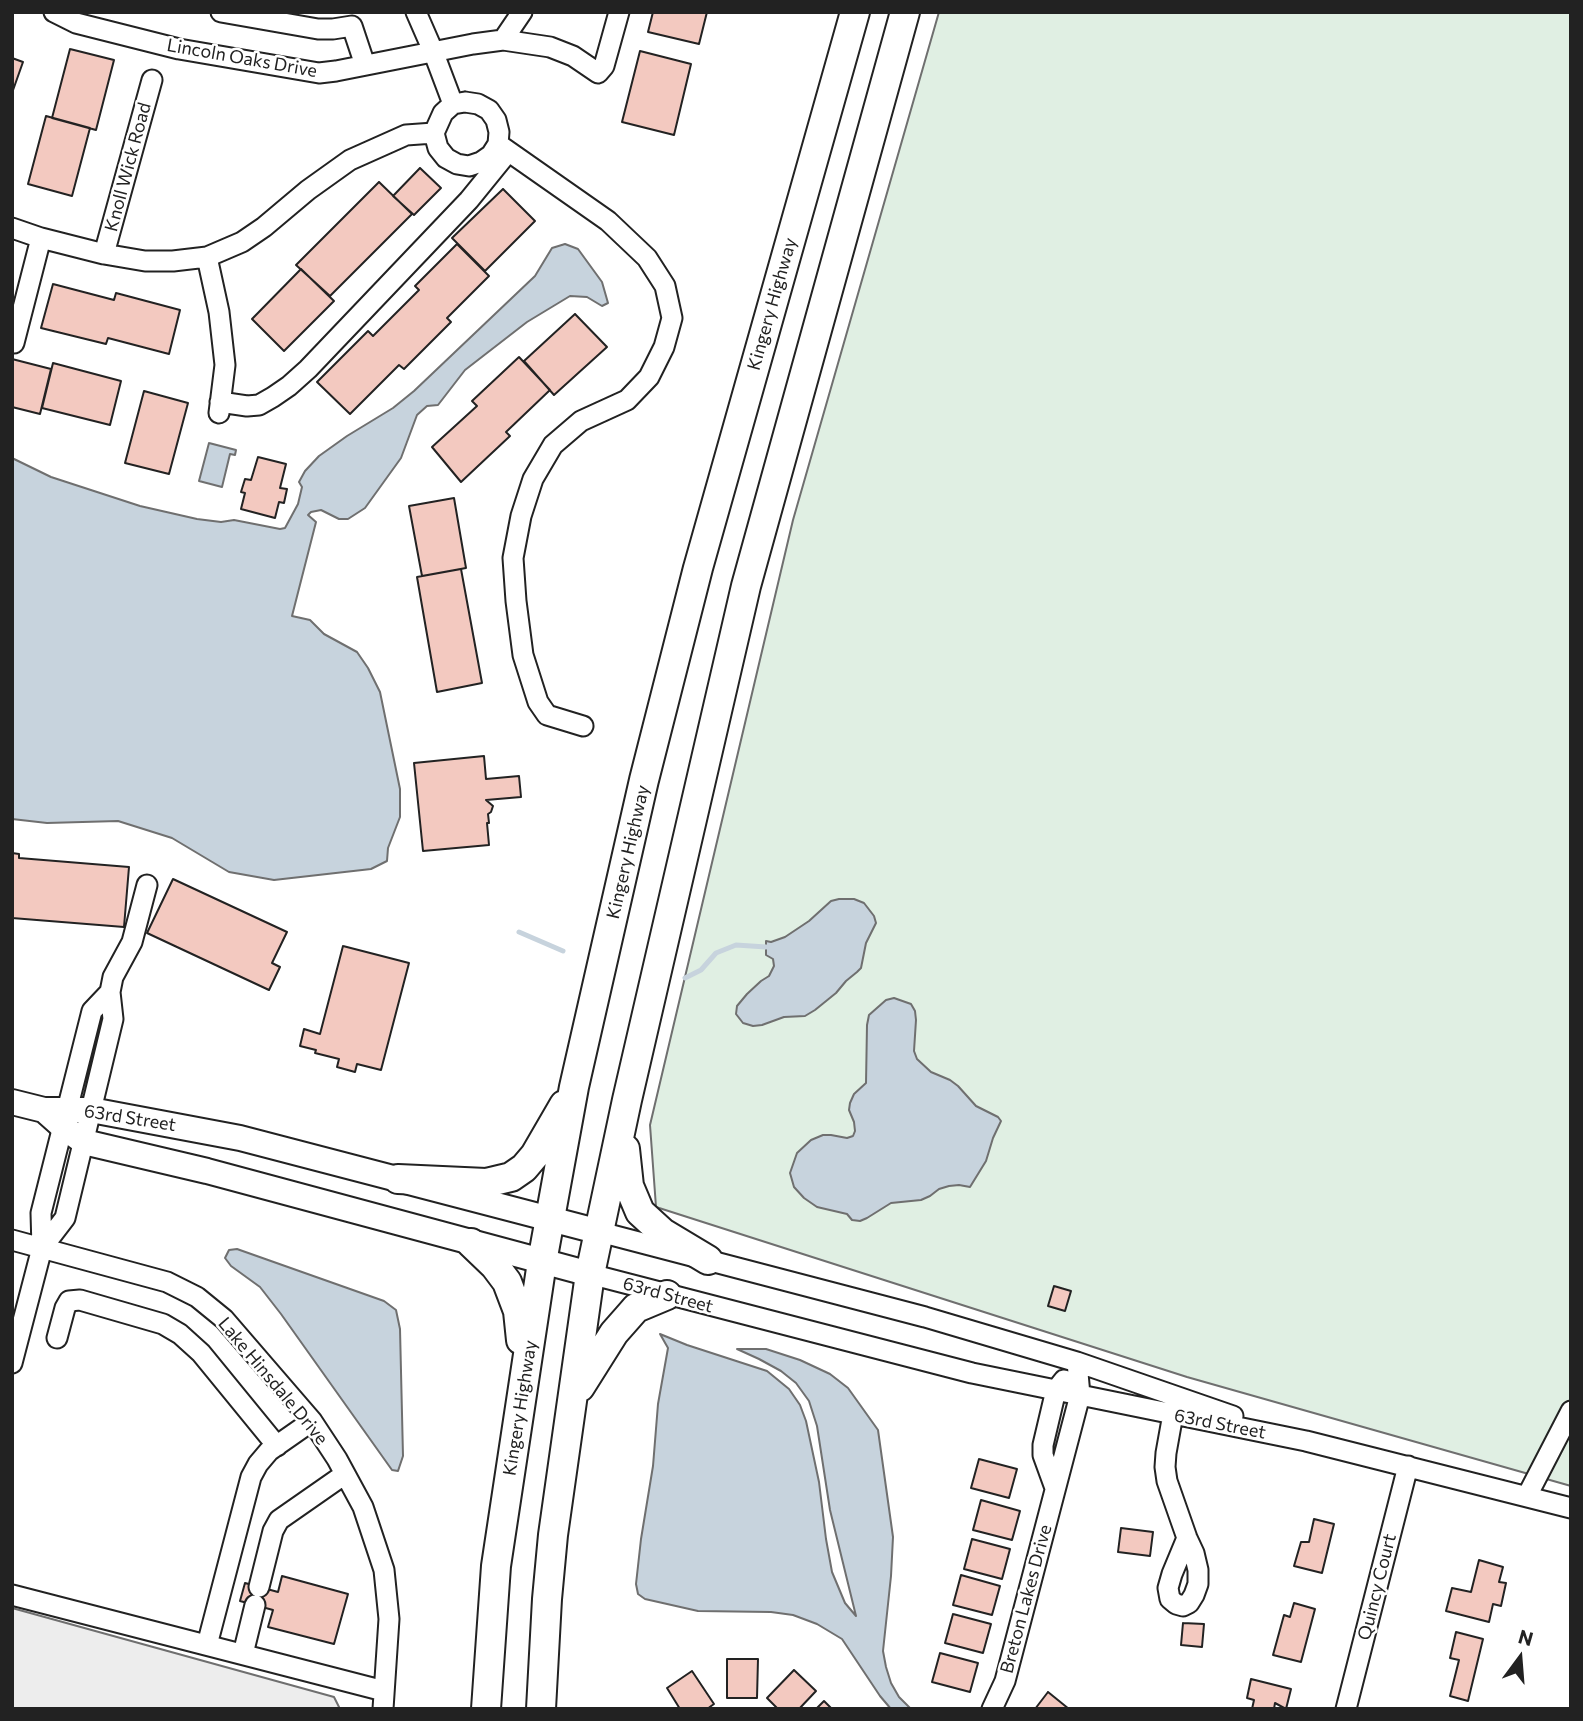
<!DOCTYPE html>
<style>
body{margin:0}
#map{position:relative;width:1583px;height:1721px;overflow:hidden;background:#fff;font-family:Commissioner,sans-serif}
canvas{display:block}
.frame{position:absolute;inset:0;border:14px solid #222;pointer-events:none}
.north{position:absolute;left:1485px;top:1623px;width:70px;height:70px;-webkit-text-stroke:5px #fff;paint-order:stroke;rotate:16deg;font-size:19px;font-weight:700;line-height:28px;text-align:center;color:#222}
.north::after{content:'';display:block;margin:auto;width:24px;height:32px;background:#222;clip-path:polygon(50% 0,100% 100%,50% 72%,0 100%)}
</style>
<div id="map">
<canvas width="1583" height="1721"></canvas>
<div class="frame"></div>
<div class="north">N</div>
</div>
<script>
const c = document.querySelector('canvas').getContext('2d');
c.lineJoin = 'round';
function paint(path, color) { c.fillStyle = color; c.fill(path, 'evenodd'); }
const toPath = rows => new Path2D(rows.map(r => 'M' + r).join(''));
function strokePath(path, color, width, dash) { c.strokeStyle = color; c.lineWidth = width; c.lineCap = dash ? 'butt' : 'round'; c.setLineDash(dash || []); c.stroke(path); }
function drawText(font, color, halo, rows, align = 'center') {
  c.font = font + ' Commissioner,sans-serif'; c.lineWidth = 5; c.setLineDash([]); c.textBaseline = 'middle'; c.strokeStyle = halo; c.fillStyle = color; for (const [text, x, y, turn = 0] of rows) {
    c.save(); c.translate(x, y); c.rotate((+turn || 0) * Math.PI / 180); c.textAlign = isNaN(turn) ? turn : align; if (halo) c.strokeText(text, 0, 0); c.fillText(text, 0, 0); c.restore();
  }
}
const green = toPath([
 [939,12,1571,12,1571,1486,1187,1377,656,1207,650,1125,793,520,939,12]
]);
const parking = toPath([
 [12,1608,334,1697,340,1709,12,1709,12,1608]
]);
const water = toPath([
 [565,244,578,249,602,282,608,303,602,306,587,297,570,296,527,322,465,370,438,405,427,406,417,415,401,458,365,508,348,519,339,519,321,510,311,512,308,515,316,522,292,616,310,620,324,634,357,652,368,668,380,692,400,789,400,817,388,848,387,861,371,869,274,880,229,872,172,838,118,821,47,823,12,819,12,458,51,477,140,506,197,519,221,522,234,520,280,529,285,528,298,504,302,487,299,482,305,471,319,456,347,436,393,408,414,391,535,276,552,248,565,244],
 [209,443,236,450,235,455,230,454,222,487,199,481,209,443],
 [839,899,854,899,864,903,874,916,876,923,866,943,861,968,857,972,846,981,836,993,815,1010,805,1016,784,1017,762,1025,753,1026,743,1023,736,1014,737,1006,747,994,761,981,769,976,774,966,773,959,766,955,766,941,771,942,785,937,809,921,831,901,839,899],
 [894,998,911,1004,915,1011,916,1020,914,1051,917,1059,931,1072,950,1080,958,1086,976,1106,998,1117,1001,1121,993,1138,986,1161,970,1187,959,1185,949,1186,939,1189,930,1196,921,1200,891,1203,867,1218,860,1221,852,1220,847,1214,817,1207,804,1198,794,1187,790,1173,797,1153,811,1140,823,1135,831,1135,847,1138,853,1136,855,1131,854,1122,849,1110,850,1103,854,1094,866,1083,867,1025,869,1015,886,1000,894,998],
 [237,1249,384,1301,396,1310,400,1329,403,1456,398,1471,392,1470,281,1314,260,1287,231,1266,225,1258,229,1250,237,1249],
 [660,1334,687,1345,767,1371,789,1389,800,1405,806,1421,819,1482,826,1539,832,1572,845,1603,856,1616,830,1510,817,1426,809,1401,796,1383,781,1371,759,1359,737,1349,766,1349,800,1360,830,1374,848,1388,878,1430,893,1537,891,1576,883,1651,886,1667,891,1683,899,1697,911,1709,891,1709,880,1696,842,1639,817,1624,793,1615,771,1612,698,1611,645,1599,638,1594,636,1584,641,1539,653,1466,658,1404,668,1348,660,1334]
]);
const stream = toPath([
 [519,932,563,951],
 [685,978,701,970,716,953,736,945,766,947]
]);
const building = toPath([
 [653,12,707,12,699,44,648,32,653,12],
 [70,49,114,60,96,130,52,118,70,49],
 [640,51,691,64,674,135,622,122,640,51],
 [12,58,23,62,12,93,12,58],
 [46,116,90,128,72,196,28,184,46,116],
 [420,168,441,188,414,215,393,196,420,168],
 [379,182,412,214,330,296,296,265,379,182],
 [503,189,535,221,485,271,452,238,503,189],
 [457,244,489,276,447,318,451,322,404,369,399,365,350,414,317,382,368,331,373,336,419,290,415,286,457,244],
 [301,269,334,301,284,351,252,319,301,269],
 [53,284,114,300,116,293,180,310,169,354,108,338,106,344,41,328,53,284],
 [575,314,607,347,554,395,524,361,575,314],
 [519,357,550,390,506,432,510,436,461,482,432,447,477,406,472,401,519,357],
 [12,359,51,369,40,414,12,407,12,359],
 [53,363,121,381,110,425,42,408,53,363],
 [144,391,188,403,169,474,125,463,144,391],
 [258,457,286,464,280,488,287,489,284,503,279,502,275,518,241,509,245,493,241,492,245,479,251,480,258,457],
 [454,498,466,568,422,576,409,506,454,498],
 [461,569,482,683,437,692,417,577,461,569],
 [484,756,486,779,519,776,521,797,486,800,493,806,491,812,488,814,489,823,487,823,489,845,423,851,414,763,484,756],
 [12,853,19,854,19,858,129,867,124,927,12,918,12,853],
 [173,879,287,932,272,963,280,967,269,990,147,933,173,879],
 [343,946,409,963,381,1070,357,1064,355,1072,337,1067,339,1059,315,1053,316,1050,300,1046,304,1029,320,1034,343,946],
 [1054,1286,1071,1291,1065,1311,1048,1306,1054,1286],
 [979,1459,1017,1469,1009,1498,971,1488,979,1459],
 [981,1500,1020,1511,1012,1540,973,1530,981,1500],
 [1314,1519,1334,1524,1322,1573,1294,1566,1301,1542,1309,1542,1314,1519],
 [1121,1528,1153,1532,1150,1556,1118,1552,1121,1528],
 [972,1539,1010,1549,1002,1579,964,1569,972,1539],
 [1479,1560,1503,1567,1499,1582,1506,1583,1501,1606,1493,1604,1489,1622,1446,1611,1452,1588,1471,1592,1479,1560],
 [961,1575,1000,1586,992,1615,953,1605,961,1575],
 [282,1576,348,1594,334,1644,268,1627,273,1610,240,1601,245,1583,278,1592,282,1576],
 [1294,1603,1315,1609,1301,1662,1273,1655,1284,1615,1290,1617,1294,1603],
 [953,1614,991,1624,983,1653,945,1643,953,1614],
 [1183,1623,1204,1624,1202,1647,1181,1645,1183,1623],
 [1456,1632,1483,1639,1468,1701,1450,1696,1459,1660,1450,1658,1456,1632],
 [940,1653,978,1663,970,1692,932,1682,940,1653],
 [727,1659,758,1659,757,1698,727,1698,727,1659],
 [794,1670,816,1691,799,1709,778,1709,767,1698,794,1670],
 [692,1671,714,1704,707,1709,680,1709,667,1688,692,1671],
 [1251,1679,1291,1689,1286,1709,1275,1703,1274,1709,1252,1709,1254,1700,1247,1698,1251,1679],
 [1048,1692,1069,1709,1035,1709,1048,1692],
 [824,1701,832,1709,816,1709,824,1701]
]);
const minor = toPath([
 [54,12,76,23,179,49,319,73,336,71,473,44,503,40,550,47,573,56,598,73,604,66,619,12],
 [221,12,318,29,333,29,352,26,365,65],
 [416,12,433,51,453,104],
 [503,40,522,12],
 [465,102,478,104,489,110,496,120,499,132,498,144,491,155,481,162,469,166,457,164,446,158,438,148,434,133,443,113,453,104,465,102],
 [498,144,608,221,647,258,665,286,672,318,664,347,649,377,627,400,581,421,553,445,533,479,521,516,513,558,516,601,523,655,538,702,547,715,583,726],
 [12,228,41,238,104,254,145,261,173,261,207,257,242,242,264,227,308,190,350,160,406,135,434,133],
 [104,254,152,80],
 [207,257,219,312,225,365,219,413],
 [14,343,41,238],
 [220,402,247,406,259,405,273,397,289,386,308,369,469,200,508,152],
 [600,1232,925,1317,1077,1362,1233,1416],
 [12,1240,167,1282,197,1297,224,1319,312,1421,337,1459,363,1507,384,1570,389,1619,383,1709],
 [42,1248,65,1218,113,1019,110,992,113,977,132,942,147,885],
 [590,1274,972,1373,1306,1441,1571,1508],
 [57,1338,65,1308,69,1301,80,1300,163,1324,180,1334,201,1353,277,1446],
 [12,1363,42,1248,41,1213,92,1011,110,992],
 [1173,1414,1166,1453,1165,1467,1167,1481,1187,1538,1194,1553,1198,1570,1198,1584,1194,1595,1189,1603,1183,1606,1176,1604,1170,1599,1168,1588,1172,1574,1187,1538],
 [1055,1488,1043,1455,1043,1445,1056,1390,1064,1380],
 [1527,1496,1571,1411],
 [259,1587,273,1531,279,1520,345,1474],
 [12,1595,384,1691],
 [207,1645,251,1477,258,1464,269,1451,312,1421],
 [243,1654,255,1605],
 [992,1709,1005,1681,1080,1395,1077,1362],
 [1346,1709,1408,1466]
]);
const major = toPath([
 [12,1102,44,1110,91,1110,240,1138,600,1232],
 [44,1110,62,1126,84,1142,207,1171,590,1274]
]);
const highway = toPath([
 [625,1149,629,1186,640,1212,663,1233,708,1260],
 [398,1179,486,1183,511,1177,524,1168,535,1155,564,1105],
 [471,1243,495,1266,507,1282,518,1311,521,1340],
 [580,1387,614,1333,629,1316,636,1308,667,1295],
 [486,1709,496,1566,542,1262,574,1087,644,780,698,568,855,12],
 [541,1709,547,1599,553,1535,590,1274,627,1100,746,586,905,12]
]);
const streetNames = [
 ["Lincoln Oaks Drive",242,58,10],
 ["Knoll Wick Road",128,167,-75],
 ["Kingery Highway",772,304,-74],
 ["Kingery Highway",628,852,-77],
 ["63rd Street",130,1118,9],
 ["63rd Street",668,1295,15],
 ["Lake Hinsdale Drive",273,1381,50],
 ["Kingery Highway",520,1408,-81],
 ["63rd Street",1220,1424,11],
 ["Quincy Court",1377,1587,-76],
 ["Breton Lakes Drive",1026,1599,-75]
];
paint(green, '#e0efe3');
strokePath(green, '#6f6f6f', 2);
paint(parking, '#ededed');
strokePath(parking, '#6f6f6f', 2);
paint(water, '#c7d3dd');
strokePath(water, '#6f6f6f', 2);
strokePath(stream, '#c7d3dd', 5);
paint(building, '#f3c9c0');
strokePath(building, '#222', 2);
strokePath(minor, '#222', 23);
strokePath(major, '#222', 28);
strokePath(highway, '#222', 32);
strokePath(minor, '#fff', 19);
strokePath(major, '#fff', 24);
strokePath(highway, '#fff', 28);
drawText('18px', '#222', '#fff', streetNames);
</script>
